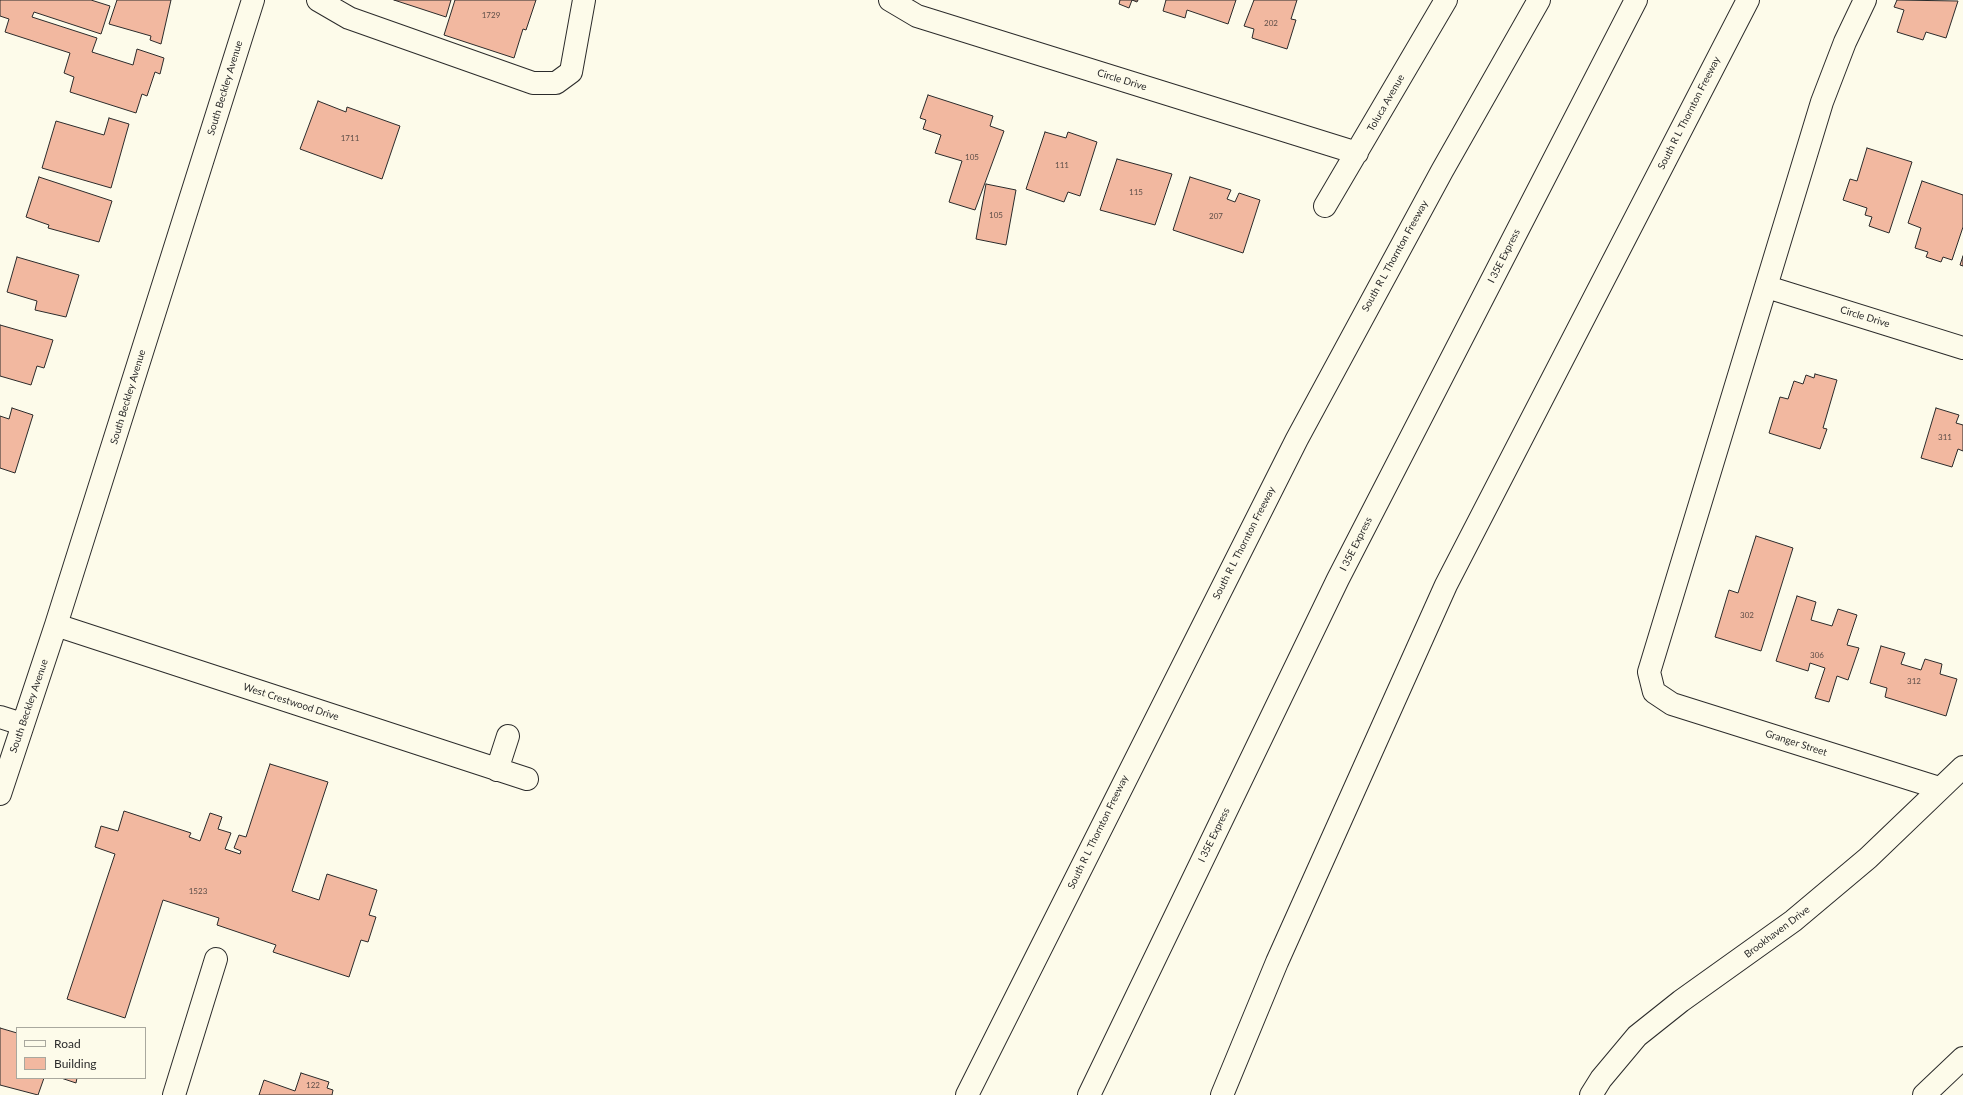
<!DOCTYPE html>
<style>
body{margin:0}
#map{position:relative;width:1963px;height:1095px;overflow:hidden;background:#fdfbea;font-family:Lato,sans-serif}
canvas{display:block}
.legend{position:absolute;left:16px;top:1027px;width:130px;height:52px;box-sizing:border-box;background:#fdfbea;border:1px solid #a9a89e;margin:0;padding:5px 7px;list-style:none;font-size:12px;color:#2b2b2b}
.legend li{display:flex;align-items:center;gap:8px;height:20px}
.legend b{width:20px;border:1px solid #a9a89e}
</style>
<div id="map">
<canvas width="1963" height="1095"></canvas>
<ul class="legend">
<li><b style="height:5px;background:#fdfbea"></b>Road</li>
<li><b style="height:11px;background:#f2b8a0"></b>Building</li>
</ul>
</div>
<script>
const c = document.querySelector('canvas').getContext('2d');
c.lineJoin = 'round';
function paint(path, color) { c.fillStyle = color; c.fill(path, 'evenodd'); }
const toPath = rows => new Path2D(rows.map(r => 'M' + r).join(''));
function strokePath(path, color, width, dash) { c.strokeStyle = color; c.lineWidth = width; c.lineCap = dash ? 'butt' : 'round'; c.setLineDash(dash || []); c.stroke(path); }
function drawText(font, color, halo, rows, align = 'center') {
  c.font = font + ' Lato,sans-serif'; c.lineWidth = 3; c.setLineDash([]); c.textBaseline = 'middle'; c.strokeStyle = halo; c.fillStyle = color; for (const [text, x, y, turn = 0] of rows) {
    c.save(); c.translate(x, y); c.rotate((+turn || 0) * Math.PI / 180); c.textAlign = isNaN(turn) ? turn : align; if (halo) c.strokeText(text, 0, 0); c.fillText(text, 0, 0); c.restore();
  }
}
const building = toPath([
 [0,0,91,0,110,6,101,34,34,12,32,17,97,38,92,52,133,65,137,49,164,58,160,74,155,72,147,96,142,94,136,113,70,92,74,77,64,73,70,53,5,32,9,19,0,16,0,0],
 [117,0,171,0,161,44,150,40,151,36,109,24,117,0],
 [394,0,451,0,446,17,394,0],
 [455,0,536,0,526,30,523,29,514,58,444,35,455,0],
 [1120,0,1138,0,1137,2,1132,0,1129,8,1119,4,1120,0],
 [1166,0,1236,0,1228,24,1187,10,1185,18,1163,11,1166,0],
 [1254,0,1297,0,1291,19,1296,20,1287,49,1252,38,1254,29,1244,26,1254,0],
 [1897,0,1958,1,1946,38,1926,32,1923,40,1897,32,1904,10,1894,7,1897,0],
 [928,95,993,116,990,126,1004,131,975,210,949,202,962,161,935,153,941,135,923,129,926,120,920,118,928,95],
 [318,101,346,112,347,107,400,126,382,179,300,149,318,101],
 [109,118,129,124,111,188,42,168,56,121,104,135,109,118],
 [1045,132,1066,138,1068,132,1097,142,1080,196,1068,192,1064,202,1026,189,1045,132],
 [1867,148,1912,162,1889,233,1869,226,1872,217,1865,215,1867,208,1843,200,1850,179,1857,181,1867,148],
 [1117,159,1172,174,1155,225,1100,210,1117,159],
 [39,177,112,201,99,242,48,228,49,225,26,217,39,177],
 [1190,177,1231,190,1227,199,1235,202,1239,193,1260,200,1243,253,1173,230,1190,177],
 [1922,181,1963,195,1963,227,1952,260,1943,257,1941,262,1926,257,1928,252,1915,248,1921,228,1908,223,1922,181],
 [986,184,1016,190,1006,245,976,239,986,184],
 [1963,256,1963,266,1960,265,1963,256],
 [17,257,79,275,66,317,35,310,37,301,7,292,17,257],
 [0,325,53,340,44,368,37,366,31,385,0,376,0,325],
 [1815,374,1837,380,1823,428,1827,429,1820,449,1769,433,1780,397,1788,399,1794,381,1803,384,1806,375,1814,378,1815,374],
 [12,408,33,415,15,473,0,468,0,416,9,419,12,408],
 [1936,408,1959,415,1956,423,1963,425,1963,451,1958,449,1952,467,1921,458,1936,408],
 [1756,536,1793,548,1761,651,1715,637,1729,590,1738,593,1756,536],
 [1797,596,1816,602,1811,620,1832,626,1838,609,1857,615,1847,645,1859,648,1848,680,1837,676,1829,702,1815,698,1825,668,1810,663,1808,671,1776,661,1797,596],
 [1881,646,1905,653,1901,664,1921,670,1925,659,1942,664,1940,674,1957,679,1946,716,1885,697,1887,688,1870,683,1881,646],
 [270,764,328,782,292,891,319,900,327,874,377,890,369,915,376,917,368,942,361,940,349,977,273,952,276,945,217,925,219,918,163,900,125,1018,67,999,115,854,95,847,101,826,118,831,124,811,191,833,189,837,200,841,210,813,222,817,218,829,231,833,225,849,240,854,241,851,234,848,239,835,246,837,270,764],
 [0,1028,17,1033,17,1078,44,1078,38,1095,0,1085,0,1028],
 [301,1073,329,1082,327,1088,333,1090,332,1095,259,1095,264,1080,295,1091,301,1073],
 [61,1078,77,1078,76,1083,61,1078]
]);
const minor = toPath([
 [318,0,349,18,533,83,556,83,571,72,584,0],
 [890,0,917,16,1357,153],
 [1865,0,1845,42,1822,102,1649,672,1654,692,1672,704,1939,788],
 [1325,206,1446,0],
 [1767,287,1963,348],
 [56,625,527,779],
 [0,717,22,724],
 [497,770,508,736],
 [0,794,56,625,253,0],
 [174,1095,216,959],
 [1591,1095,1601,1079,1637,1036,1681,1001,1793,921,1868,858,1963,767],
 [1924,1095,1963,1058]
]);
const highway = toPath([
 [967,1095,1297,439,1442,171,1539,0],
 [1089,1095,1338,579,1636,0],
 [1222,1095,1277,962,1446,585,1748,0]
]);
const numberNames = [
 ["1729",491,15],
 ["202",1271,23],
 ["1711",350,138],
 ["105",972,157],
 ["111",1062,165],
 ["115",1136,192],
 ["105",996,215],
 ["207",1216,216],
 ["311",1945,437],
 ["302",1747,615],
 ["306",1817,655],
 ["312",1914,681],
 ["1523",198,891],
 ["122",313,1085]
];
const streetNames = [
 ["Circle Drive",1122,80,17],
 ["South Beckley Avenue",225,88,-73],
 ["Toluca Avenue",1386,103,-60],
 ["South R L Thornton Freeway",1689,113,-63],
 ["South R L Thornton Freeway",1395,256,-61],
 ["I 35E Express",1504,256,-63],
 ["Circle Drive",1865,317,17],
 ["South Beckley Avenue",128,397,-73],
 ["South R L Thornton Freeway",1244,543,-63],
 ["I 35E Express",1356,544,-63],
 ["West Crestwood Drive",291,702,18],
 ["South Beckley Avenue",29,706,-71],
 ["Granger Street",1796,743,18],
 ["South R L Thornton Freeway",1098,832,-64],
 ["I 35E Express",1214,835,-64],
 ["Brookhaven Drive",1777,932,-37]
];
paint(building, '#f2b8a0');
strokePath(building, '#2b2b2b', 1);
strokePath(minor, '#2b2b2b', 24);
strokePath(highway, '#2b2b2b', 24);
strokePath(minor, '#fdfbea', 22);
strokePath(highway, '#fdfbea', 22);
drawText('8px', '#5d4e48', null, numberNames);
drawText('10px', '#2b2b2b', '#fdfbea', streetNames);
</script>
